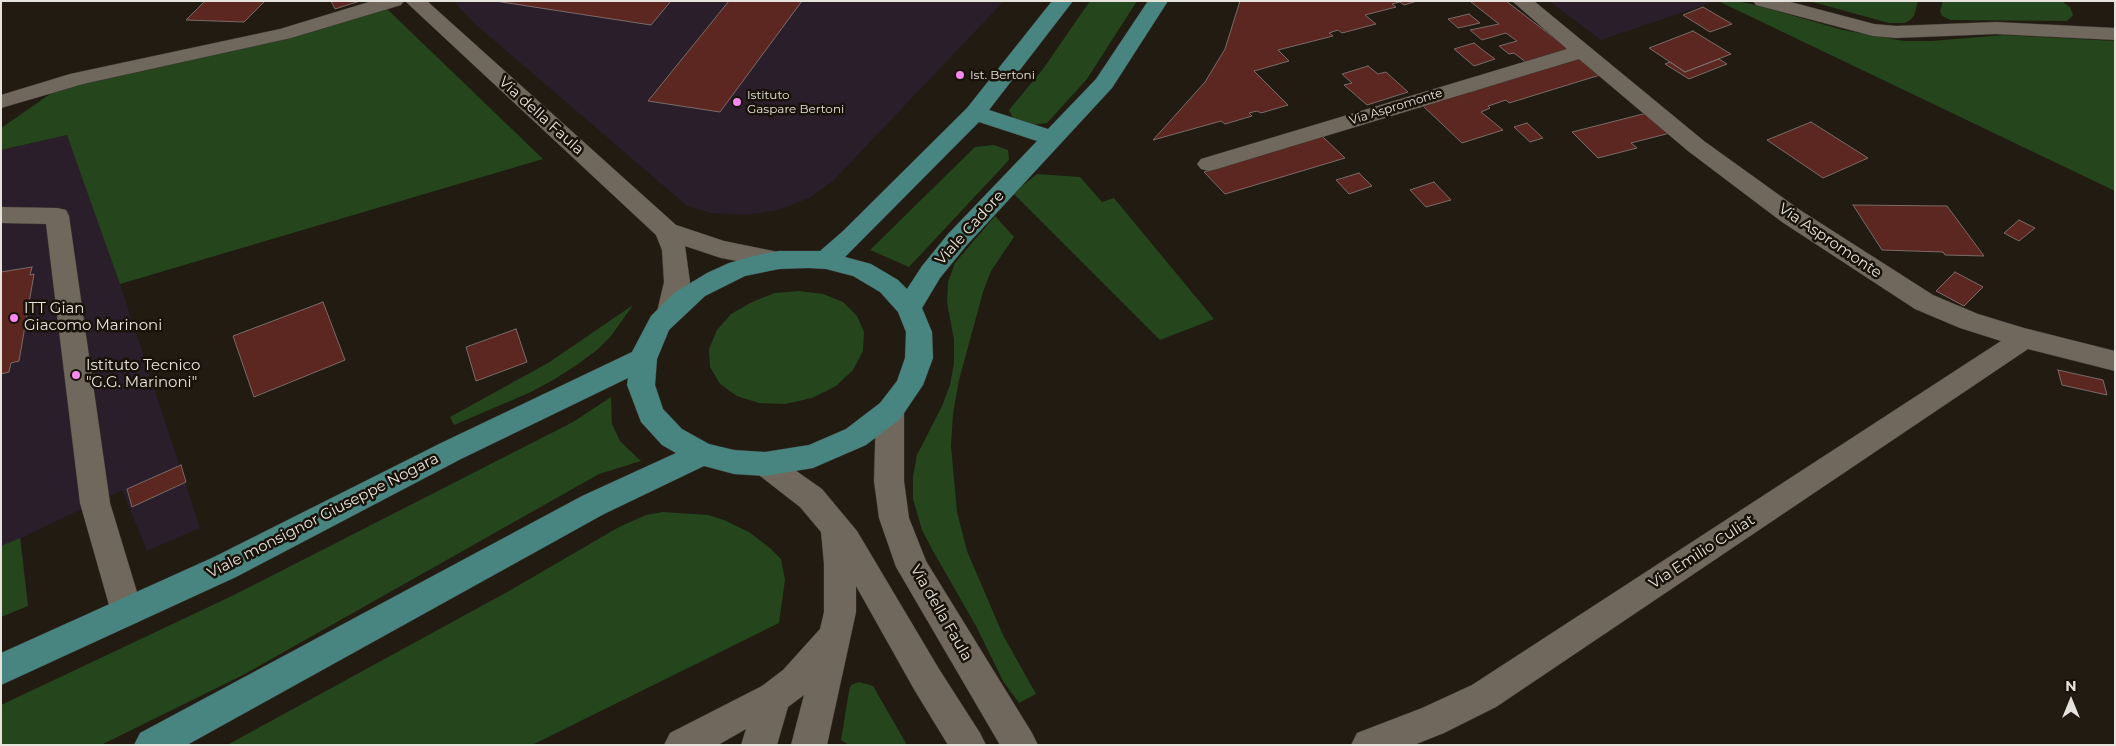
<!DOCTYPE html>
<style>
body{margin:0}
#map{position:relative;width:2116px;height:746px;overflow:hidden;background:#211b12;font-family:Montserrat,sans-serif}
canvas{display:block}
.frame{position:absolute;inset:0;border:2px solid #e6e2dc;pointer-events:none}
.north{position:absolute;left:2046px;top:676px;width:50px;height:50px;-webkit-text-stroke:4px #181209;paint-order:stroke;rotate:0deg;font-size:14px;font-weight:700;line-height:20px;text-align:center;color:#e6e2dc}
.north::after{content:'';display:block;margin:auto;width:18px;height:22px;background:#e6e2dc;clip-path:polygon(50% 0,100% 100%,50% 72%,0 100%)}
</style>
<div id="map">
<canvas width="2116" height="746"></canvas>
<div class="frame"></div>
<div class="north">N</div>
</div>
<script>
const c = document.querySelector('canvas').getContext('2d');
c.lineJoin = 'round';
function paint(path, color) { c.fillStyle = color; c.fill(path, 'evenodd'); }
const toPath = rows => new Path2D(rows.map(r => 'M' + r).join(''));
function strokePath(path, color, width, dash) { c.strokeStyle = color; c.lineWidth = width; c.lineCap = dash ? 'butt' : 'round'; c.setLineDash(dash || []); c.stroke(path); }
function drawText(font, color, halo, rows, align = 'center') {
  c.font = font + ' Montserrat,sans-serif'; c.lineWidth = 5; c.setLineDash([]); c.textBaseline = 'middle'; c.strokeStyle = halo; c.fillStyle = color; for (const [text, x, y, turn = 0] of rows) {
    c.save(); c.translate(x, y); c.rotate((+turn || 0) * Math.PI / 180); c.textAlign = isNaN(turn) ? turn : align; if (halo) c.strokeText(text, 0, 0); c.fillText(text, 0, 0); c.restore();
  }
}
const education = toPath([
 [453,1,1004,1,834,180,809,198,779,210,746,215,711,213,687,206,474,23],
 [1549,1,1716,1,1601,40],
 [67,135,101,226,200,528,147,551,122,490,21,538,28,606,1,617,1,150]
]);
const green = toPath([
 [1090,1,1137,1,1087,79,1047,123,1031,125,1014,120,1009,110,1043,69],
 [1718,1,1736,1,1756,5,1843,30,1904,41,1932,41,2003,35,2115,41,2115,191],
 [1809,1,1918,1,1914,16,1910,20,1905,23,1889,23],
 [1943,1,2062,1,2070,7,2073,15,2067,21,1951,20,1942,16,1940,11],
 [386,8,543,159,120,284,67,135,1,150,1,128,56,90,284,39],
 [994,145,1008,150,1009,160,909,267,870,250,975,147],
 [1037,174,1080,177,1102,202,1114,198,1214,319,1160,340,1013,193],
 [995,216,1014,237,991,271,983,292,959,380,953,414,951,446,957,512,967,551,1003,635,1036,694,1019,703,1003,681,976,626,933,551,922,530,913,499,913,477,917,455,942,406,950,385,954,363,954,340,947,302,948,282,955,263],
 [799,291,823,294,843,302,857,316,864,332,863,351,853,370,836,386,812,398,785,404,759,403,737,396,720,384,710,367,709,349,717,330,731,314,752,302,775,293],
 [633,305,611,336,597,350,578,364,555,379,531,392,454,425,450,417,548,363],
 [611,397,612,424,620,441,641,461,599,474,243,675,101,745,1,745,1,705,234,595,573,422],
 [663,512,708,515,724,520,749,532,771,549,781,559,785,580,779,623,532,745,227,745,509,591,619,527,646,515],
 [20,538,28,606,1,617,1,546],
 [859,682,873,686,907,745,849,745,841,740,849,691,851,685]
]);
const building = toPath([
 [205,1,265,1,244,22,186,20,205,1],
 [331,1,360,1,335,9,331,1],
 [495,1,671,1,651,25,495,1],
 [729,1,802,1,720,112,648,101,729,1],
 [1240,1,1417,1,1404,5,1400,2,1392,4,1396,7,1365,15,1376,24,1342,33,1338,30,1329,33,1333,36,1278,50,1289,61,1254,71,1288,105,1261,113,1257,111,1249,113,1252,116,1225,124,1221,121,1153,140,1205,82,1225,49,1240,1],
 [1472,1,1506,1,1570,50,1527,63,1514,53,1509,54,1499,46,1517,41,1506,33,1482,40,1470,30,1499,24,1471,2,1472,1],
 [1703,7,1732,24,1710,32,1683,15,1703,7],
 [1469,14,1480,23,1458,28,1448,19,1469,14],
 [1693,31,1731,54,1685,72,1649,48,1693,31],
 [1474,43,1484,51,1495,59,1474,66,1454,49,1474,43],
 [1575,56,1600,75,1509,103,1506,100,1488,106,1490,108,1481,112,1503,130,1462,143,1421,104,1468,90,1471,92,1575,56],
 [1719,59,1727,64,1689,79,1665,64,1670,62,1685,72,1719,59],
 [1368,66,1378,74,1386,72,1408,92,1367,105,1344,85,1352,83,1342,74,1368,66],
 [1651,112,1674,132,1631,143,1637,148,1598,158,1572,132,1651,112],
 [1811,122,1868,158,1823,178,1767,140,1811,122],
 [1527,123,1543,138,1530,142,1514,127,1527,123],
 [1322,136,1345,158,1225,194,1204,172,1322,136],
 [1359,173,1372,186,1349,194,1336,180,1359,173],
 [1434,182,1451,200,1426,207,1410,190,1434,182],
 [1853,205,1947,206,1984,256,1945,255,1943,252,1882,250,1853,205],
 [2019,220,2035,228,2019,241,2004,233,2019,220],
 [32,267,30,275,34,274,19,361,11,363,9,372,1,374,1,272,32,267],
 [1955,272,1983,287,1964,306,1936,291,1955,272],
 [323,302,345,360,254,397,233,336,323,302],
 [516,329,527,362,476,381,466,347,516,329],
 [2058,370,2103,380,2107,395,2062,385,2058,370],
 [181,465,186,482,132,507,127,489,181,465]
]);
const minor = toPath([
 [372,1,404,1,401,5,291,38,83,84,1,108,1,95,70,74,280,29,372,1],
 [405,1,427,1,676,225,724,241,788,254,792,260,788,266,779,269,721,258,685,246,690,282,683,312,679,319,670,321,661,319,657,312,664,282,662,250,656,235,405,1],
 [1512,1,1534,1,1704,141,1800,210,1933,295,1978,314,2024,328,2115,351,2115,371,2028,349,1496,707,1444,733,1414,745,1351,745,1357,733,1422,708,1472,685,2001,341,1960,328,1915,309,1782,222,1688,151,1579,59,1217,169,1209,171,1201,169,1197,164,1201,159,1567,49,1512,1],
 [1753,1,1787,1,1874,24,1896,26,1996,22,2115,28,2115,40,1996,34,1896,38,1873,36,1756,5,1753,1],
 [1,207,57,208,66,210,69,216,110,503,143,612,138,622,127,626,116,622,111,612,80,503,46,224,1,223,1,207],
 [890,400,900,403,904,411,904,481,909,518,926,561,1032,733,1038,745,1000,745,896,567,879,518,874,481,876,411,880,403,890,400],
 [765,452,775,456,822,489,857,531,939,669,980,733,986,745,948,745,915,691,856,586,856,612,827,745,791,745,804,695,788,707,777,745,741,745,746,729,718,745,664,745,670,733,762,686,783,670,820,629,824,612,824,564,821,532,800,507,755,472,750,464,755,456,765,452]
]);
const major = toPath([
 [1052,1,1073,1,989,110,1048,129,1096,79,1148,1,1168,1,1112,88,966,246,940,278,922,308,932,332,933,358,923,385,900,419,866,445,813,468,765,476,734,474,704,466,604,514,187,745,134,745,140,733,582,496,676,453,662,445,641,422,627,385,628,378,461,459,236,577,1,685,1,653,214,557,441,443,632,352,651,316,674,293,707,273,729,263,758,255,779,251,820,251,843,231,967,108,1052,1],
 [979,122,1037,141,948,234,922,266,907,289,898,280,871,264,845,257,979,122],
 [808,268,826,269,853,276,880,292,898,312,906,332,905,358,897,381,880,403,846,429,809,445,765,452,734,450,709,444,682,429,663,409,655,385,657,359,669,330,705,296,745,276,779,269,808,268]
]);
const markers = [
 [960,75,5,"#f589ef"],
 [737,102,5,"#f589ef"],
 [14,318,5,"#f589ef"],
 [76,375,5,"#f589ef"]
];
const farPoinames = [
 ["Ist. Bertoni",970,75],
 ["Istituto",747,95],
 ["Gaspare Bertoni",747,109]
];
const farStreetnames = [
 ["Via Aspromonte",1396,107,-17]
];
const streetNames = [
 ["Via della Faula",541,116,42],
 ["Viale Cadore",970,228,-48],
 ["Via Aspromonte",1830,241,34],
 ["Viale monsignor Giuseppe Nogara",323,516,-27],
 ["Via Emilio Culiat",1702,552,-33],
 ["Via della Faula",941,613,60]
];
const poiNames = [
 ["ITT Gian",24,309],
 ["Giacomo Marinoni",24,326],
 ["Istituto Tecnico",86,366],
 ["\"G.G. Marinoni\"",86,383]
];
paint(education, '#2a1e2b');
paint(green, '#25451c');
paint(building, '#5c2720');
strokePath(building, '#7a6b68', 1);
strokePath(minor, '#3b3631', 1);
strokePath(major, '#3b3631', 1);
paint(minor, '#70685d');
paint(major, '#488580');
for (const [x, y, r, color] of markers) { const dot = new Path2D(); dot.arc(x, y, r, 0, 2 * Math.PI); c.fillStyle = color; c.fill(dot); strokePath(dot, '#181209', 2); }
drawText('12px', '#e6e2dc', '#181209', farPoinames, 'left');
drawText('12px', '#e6e2dc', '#181209', farStreetnames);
drawText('15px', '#e6e2dc', '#181209', streetNames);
drawText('15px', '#e6e2dc', '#181209', poiNames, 'left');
</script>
